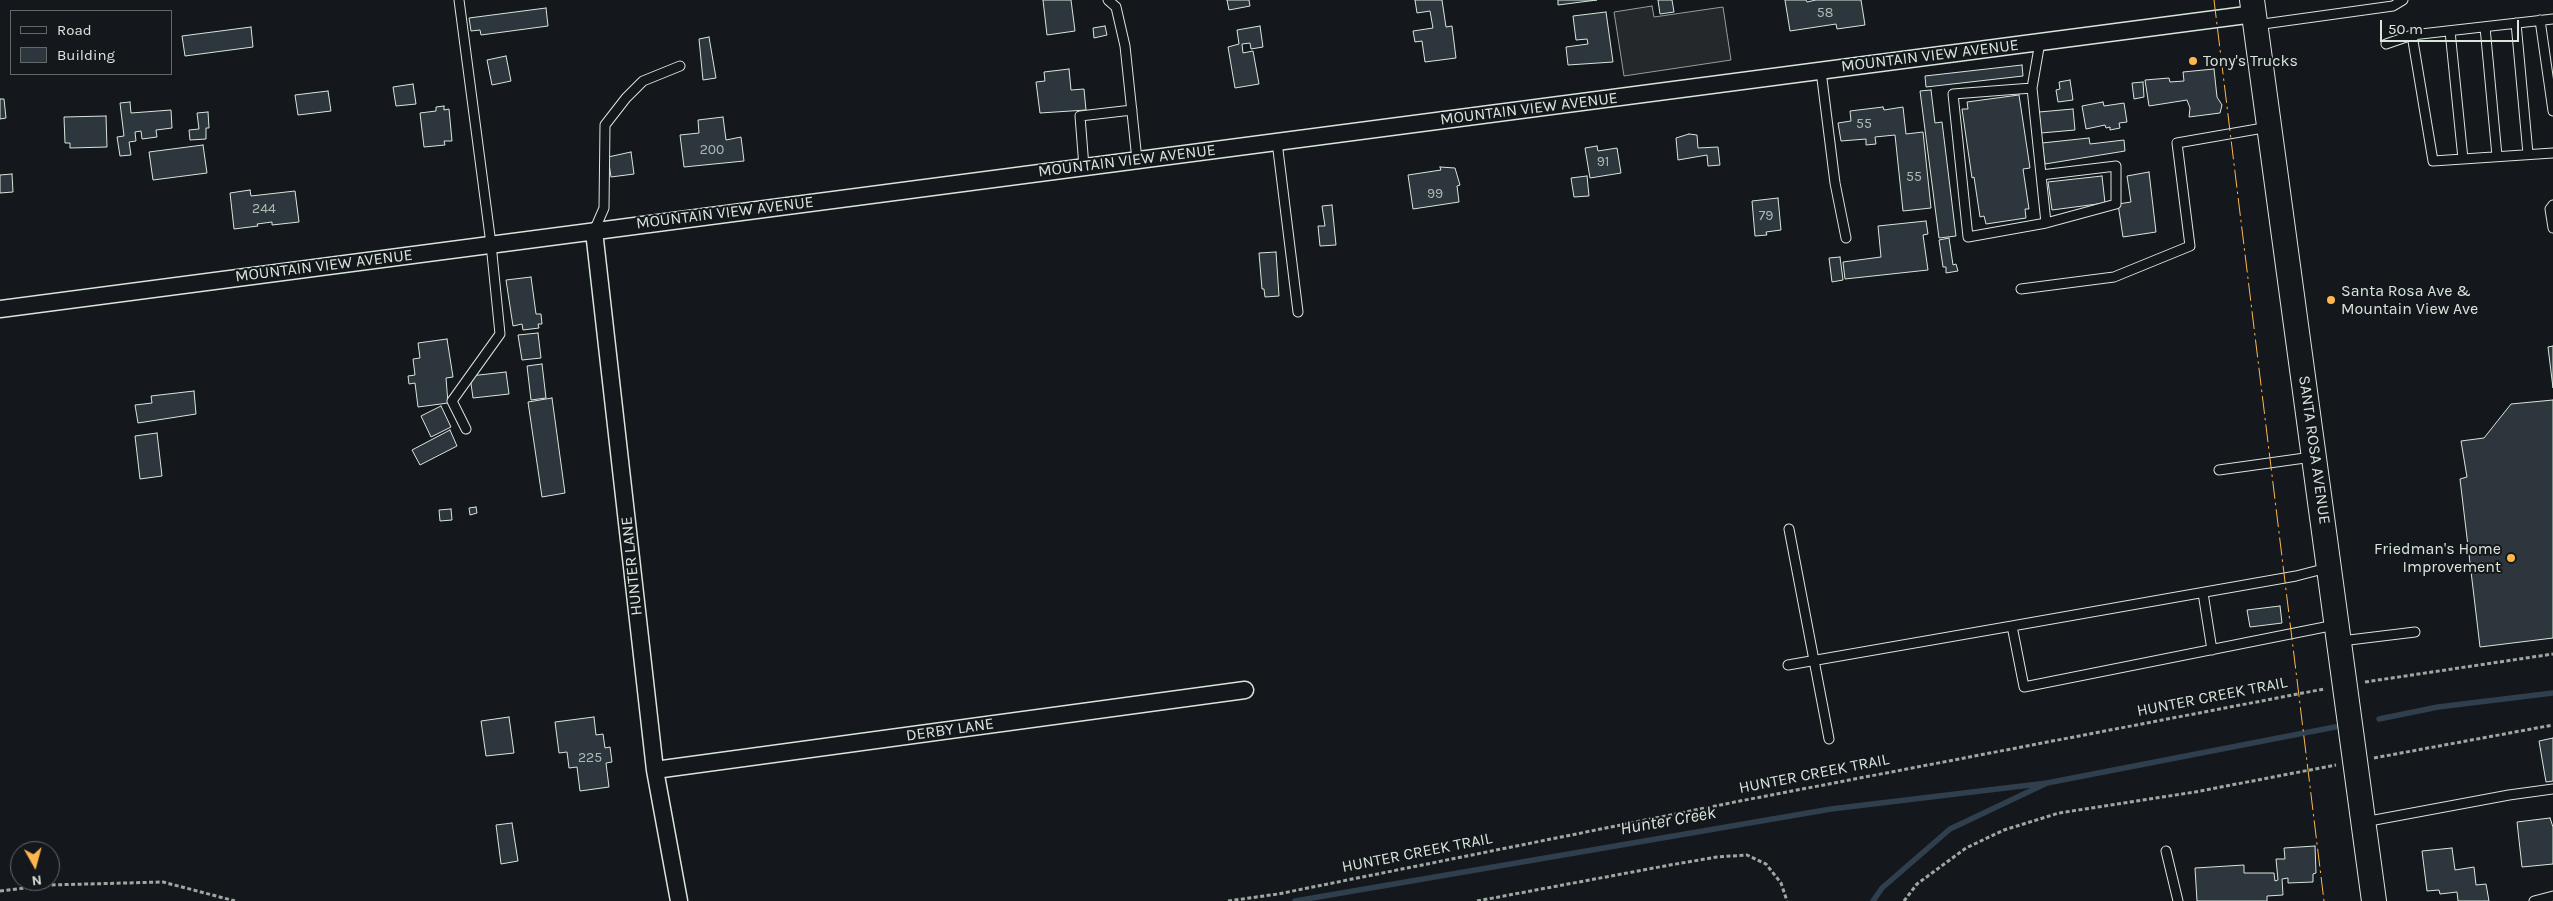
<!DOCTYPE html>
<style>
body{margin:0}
#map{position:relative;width:2553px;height:901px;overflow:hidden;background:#14181c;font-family:Karla,sans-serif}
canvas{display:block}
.legend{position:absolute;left:10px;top:10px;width:162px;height:65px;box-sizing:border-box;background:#14181c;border:1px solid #626a69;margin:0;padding:6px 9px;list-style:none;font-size:15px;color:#d8e6dc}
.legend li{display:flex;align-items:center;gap:10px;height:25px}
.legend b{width:25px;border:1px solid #626a69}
.north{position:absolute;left:10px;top:841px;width:50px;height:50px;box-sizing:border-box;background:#14181c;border:1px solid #626a69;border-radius:50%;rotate:173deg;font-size:14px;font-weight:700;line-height:20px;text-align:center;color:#d8e6dc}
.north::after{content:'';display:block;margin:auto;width:18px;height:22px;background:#ffb74d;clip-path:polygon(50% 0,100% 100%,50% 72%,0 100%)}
.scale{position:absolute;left:2380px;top:20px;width:139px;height:22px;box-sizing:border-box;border:2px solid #d8e6dc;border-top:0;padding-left:6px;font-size:15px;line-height:18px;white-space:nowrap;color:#d8e6dc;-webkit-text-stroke:4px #14181c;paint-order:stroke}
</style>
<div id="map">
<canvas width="2553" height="901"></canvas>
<ul class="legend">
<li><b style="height:6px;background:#14181c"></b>Road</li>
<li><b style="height:14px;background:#2c363c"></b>Building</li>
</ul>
<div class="north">N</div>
<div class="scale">50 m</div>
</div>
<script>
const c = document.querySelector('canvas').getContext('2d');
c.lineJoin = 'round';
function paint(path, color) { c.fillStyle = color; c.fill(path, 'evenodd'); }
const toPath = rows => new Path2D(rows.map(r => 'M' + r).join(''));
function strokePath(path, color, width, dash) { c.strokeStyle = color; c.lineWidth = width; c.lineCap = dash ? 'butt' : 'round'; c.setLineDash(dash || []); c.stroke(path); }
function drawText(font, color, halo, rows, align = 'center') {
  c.font = font + ' Karla,sans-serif'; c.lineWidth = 4; c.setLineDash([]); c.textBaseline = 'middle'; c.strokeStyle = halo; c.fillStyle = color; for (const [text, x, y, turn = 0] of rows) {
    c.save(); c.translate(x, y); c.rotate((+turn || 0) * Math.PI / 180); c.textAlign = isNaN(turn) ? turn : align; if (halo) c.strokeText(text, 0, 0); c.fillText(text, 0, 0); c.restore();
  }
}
const parking = toPath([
 [1652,6,1654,17,1723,7,1731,60,1624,76,1614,12,1652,6]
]);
const stream = toPath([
 [2379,719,2438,707,2553,693],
 [1295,901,1831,809,2047,783],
 [1873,901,1882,888,1950,829,2047,783,2335,727]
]);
const building = toPath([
 [1043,0,1071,0,1075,31,1047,35,1043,0],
 [1227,0,1249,0,1250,6,1229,10,1227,0],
 [1415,0,1442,0,1446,27,1452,26,1456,58,1425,62,1422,41,1415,42,1413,31,1433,28,1430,11,1417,13,1415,0],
 [1558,0,1597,0,1558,5,1558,0],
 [1658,0,1672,0,1674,12,1660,14,1658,0],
 [1785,0,1806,0,1807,2,1816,0,1861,0,1865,25,1837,29,1836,24,1790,31,1785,0],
 [546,8,548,26,481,35,480,30,471,31,469,18,546,8],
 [1606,12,1613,62,1568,65,1566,47,1588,44,1587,39,1576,40,1573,16,1606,12],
 [1105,26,1107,35,1094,38,1093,28,1105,26],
 [1260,26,1263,47,1251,49,1250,43,1242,44,1243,53,1253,51,1259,84,1235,88,1228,47,1239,44,1237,30,1260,26],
 [251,27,253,47,185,56,182,36,251,27],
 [709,37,716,78,703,80,699,39,709,37],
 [506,56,511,81,492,85,487,60,506,56],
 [2022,65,2023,76,1926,87,1925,76,2022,65],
 [1069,69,1071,90,1084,89,1086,110,1040,113,1036,82,1045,81,1044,72,1069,69],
 [2214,69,2217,97,2222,105,2220,113,2189,117,2190,108,2187,100,2149,106,2145,80,2169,78,2170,82,2184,81,2183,72,2214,69],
 [2070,80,2073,100,2058,102,2056,90,2060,89,2059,82,2070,80],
 [2143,82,2144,97,2134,99,2132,83,2143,82],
 [413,84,416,104,396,106,393,87,413,84],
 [1931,90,1935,123,1942,122,1956,236,1939,238,1920,91,1931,90],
 [328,91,331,111,298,115,295,95,328,91],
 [2019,95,2030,168,2023,169,2029,209,2025,209,2026,218,1986,224,1984,216,1980,217,1974,177,1972,178,1962,109,1968,109,1967,102,2019,95],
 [0,99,4,99,6,118,0,119,0,99],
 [130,102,131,113,171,110,172,128,156,130,157,137,142,139,141,131,135,132,136,141,129,142,131,155,120,156,117,137,124,136,120,103,130,102],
 [2103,102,2104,106,2124,103,2127,122,2119,123,2120,128,2110,130,2110,127,2106,128,2105,125,2086,129,2082,106,2103,102],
 [444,106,444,110,449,109,452,141,444,141,445,145,424,147,420,113,436,111,436,107,444,106],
 [1883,107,1884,110,1903,107,1906,134,1923,132,1931,208,1903,211,1895,135,1875,137,1876,144,1866,145,1866,139,1841,141,1838,123,1851,121,1850,111,1883,107],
 [2073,109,2075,130,2041,133,2039,112,2073,109],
 [208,112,209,128,206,128,206,139,190,140,189,130,199,129,197,113,208,112],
 [106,116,107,147,70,148,70,143,65,143,64,117,106,116],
 [723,117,726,140,741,137,744,161,684,167,680,135,699,133,698,120,723,117],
 [1689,134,1697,135,1698,148,1718,147,1720,165,1708,166,1707,155,1678,160,1676,138,1689,134],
 [2089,138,2090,144,2124,140,2125,151,2045,164,2042,143,2089,138],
 [203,145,207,173,153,180,149,152,203,145],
 [1597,146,1598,151,1617,148,1621,173,1590,178,1585,148,1597,146],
 [631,152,634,174,611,177,608,157,631,152],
 [1440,167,1455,168,1460,185,1457,186,1459,202,1413,209,1408,175,1441,170,1440,167],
 [2149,172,2156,232,2123,237,2118,204,2131,202,2127,176,2149,172],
 [12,174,13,192,0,193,0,175,12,174],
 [1587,176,1589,196,1574,197,1571,178,1587,176],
 [2102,176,2105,203,2052,210,2048,182,2102,176],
 [250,190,251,196,295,191,299,222,272,225,272,222,257,224,258,226,234,229,230,193,250,190],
 [1778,198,1781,230,1766,232,1767,235,1755,236,1752,201,1778,198],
 [1332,205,1336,245,1320,246,1318,226,1325,226,1322,206,1332,205],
 [1926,221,1928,234,1923,235,1928,270,1845,279,1843,262,1881,257,1878,226,1926,221],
 [1949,238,1953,265,1956,264,1958,271,1946,273,1946,267,1943,267,1939,240,1949,238],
 [1276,252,1279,296,1265,297,1264,289,1262,289,1259,253,1276,252],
 [1840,257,1843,280,1832,282,1829,258,1840,257],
 [531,277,536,314,541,314,542,324,538,324,539,328,523,330,522,324,513,326,506,280,531,277],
 [538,333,541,358,522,360,518,335,538,333],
 [447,339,453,377,446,378,448,403,418,407,415,383,409,384,408,376,415,375,413,359,420,358,418,343,447,339],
 [2553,346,2553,388,2548,347,2553,346],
 [542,364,546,398,531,400,527,366,542,364],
 [506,372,509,394,473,398,470,376,506,372],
 [194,391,196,414,138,423,135,405,152,403,151,396,194,391],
 [552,398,565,493,542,497,528,402,552,398],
 [2553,400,2553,638,2480,647,2460,479,2467,477,2461,441,2484,438,2511,404,2553,400],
 [441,406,451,427,431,437,421,416,441,406],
 [450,430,457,446,420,465,412,450,450,430],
 [157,433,162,476,140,479,135,436,157,433],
 [476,507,477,513,470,515,469,508,476,507],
 [451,509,452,520,440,521,439,510,451,509],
 [2280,606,2282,623,2250,627,2247,610,2280,606],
 [509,717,514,753,486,756,481,721,509,717],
 [594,717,596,735,603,734,605,748,610,747,612,762,606,763,609,787,580,791,577,767,569,768,567,752,559,753,555,722,594,717],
 [2553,738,2553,781,2546,782,2539,741,2553,738],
 [2550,818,2553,827,2553,864,2522,867,2517,822,2550,818],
 [512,823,518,861,501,864,496,825,512,823],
 [2315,846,2316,873,2313,874,2313,882,2288,883,2288,878,2282,879,2283,895,2267,896,2267,901,2197,901,2195,868,2244,865,2244,873,2274,873,2275,881,2278,880,2276,859,2285,859,2284,848,2315,846],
 [2452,848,2455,870,2474,867,2476,885,2486,884,2489,901,2458,901,2457,892,2440,894,2439,890,2427,891,2422,851,2452,848]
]);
const path = toPath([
 [2365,682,2553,654],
 [2374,758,2553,725],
 [0,891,49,885,163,882,235,901],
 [1228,901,1278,894,1740,801,2324,689],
 [1477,901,1670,865,1717,857,1747,855,1766,864,1781,883,1787,901],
 [1904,901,1917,884,1966,848,2004,830,2059,813,2195,792,2336,765]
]);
const lane = toPath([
 [459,0,491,244,500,334,452,401,466,429],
 [1108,0,1116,7,1125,46,1137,160],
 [2540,20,2553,111],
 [2516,23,2528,154],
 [2256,25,2393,6,2403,0],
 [2485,27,2497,156],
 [2450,31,2463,159],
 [2412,35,2433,161,2553,153],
 [2386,44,2412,35,2553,19],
 [1821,71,1835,183,1846,238],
 [2032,88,1953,94,1968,237,2046,223,2032,88,2040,42],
 [1277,142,1298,312],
 [1084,167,1080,116,1132,110],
 [2041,175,2116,166,2116,204,2046,223],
 [2553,205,2550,209,2553,228],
 [594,231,604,208,605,125,626,98,643,81,680,66],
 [2021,289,2114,277,2190,246,2177,143,2269,127],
 [2219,470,2312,457],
 [1789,529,1829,739],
 [2203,593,2212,650],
 [2012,626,2296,576,2327,568],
 [2341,641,2415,632],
 [1788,665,2012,626,2024,687,2335,625],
 [2364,822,2509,795,2553,789],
 [2166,851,2178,901],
 [2534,901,2553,896]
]);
const street = toPath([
 [594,231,655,770,679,901],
 [0,309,2254,14],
 [655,770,1245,690]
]);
const secondary = toPath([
 [2252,0,2374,901]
]);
const power = toPath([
 [2214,0,2324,901]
]);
const markers = [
 [2193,61,5,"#ffb74d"],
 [2331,300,5,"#ffb74d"],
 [2511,558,5,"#ffb74d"]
];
const numberNames = [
 ["58",1825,13],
 ["55",1864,124],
 ["200",712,150],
 ["91",1603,162],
 ["55",1914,177],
 ["99",1435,194],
 ["244",264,209],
 ["79",1766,216],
 ["225",590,758]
];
const streetNames = [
 ["MOUNTAIN VIEW AVENUE",1930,56,-7],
 ["MOUNTAIN VIEW AVENUE",1529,109,-7],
 ["MOUNTAIN VIEW AVENUE",1127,161,-7],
 ["MOUNTAIN VIEW AVENUE",725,213,-7],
 ["MOUNTAIN VIEW AVENUE",324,266,-7],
 ["SANTA ROSA AVENUE",2314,450,82],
 ["HUNTER LANE",632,566,-96],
 ["HUNTER CREEK TRAIL",2212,697,-11],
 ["DERBY LANE",950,730,-8],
 ["HUNTER CREEK TRAIL",1814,774,-11],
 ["HUNTER CREEK TRAIL",1417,853,-11]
];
const poiNames = [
 ["Tony's Trucks",2203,61],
 ["Santa Rosa Ave &",2341,291],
 ["Mountain View Ave",2341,309],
 ["Friedman's Home",2501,549,"right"],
 ["Improvement",2501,567,"right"]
];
const waterNames = [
 ["Hunter Creek",1668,821,-10]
];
paint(parking, '#24282b');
strokePath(parking, '#939e99', 1);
strokePath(stream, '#2f3f4d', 5.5);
paint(building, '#2c363c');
strokePath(building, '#d8e6dc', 1);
strokePath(lane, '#d8e6dc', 11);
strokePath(street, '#d8e6dc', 19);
strokePath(secondary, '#d8e6dc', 26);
strokePath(path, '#9da8a2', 3, [4, 2.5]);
strokePath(lane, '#14181c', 9);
strokePath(street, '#14181c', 16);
strokePath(secondary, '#14181c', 24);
strokePath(power, '#ffb74d', 1, [18, 4, 2.5, 4]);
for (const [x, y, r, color] of markers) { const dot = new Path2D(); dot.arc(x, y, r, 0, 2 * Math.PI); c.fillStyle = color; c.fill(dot); strokePath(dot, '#14181c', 2); }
drawText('14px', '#adbab4', null, numberNames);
drawText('16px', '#d8e6dc', '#14181c', streetNames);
drawText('16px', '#d8e6dc', '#14181c', poiNames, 'left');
drawText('italic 18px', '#d8e6dc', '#14181c', waterNames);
</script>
